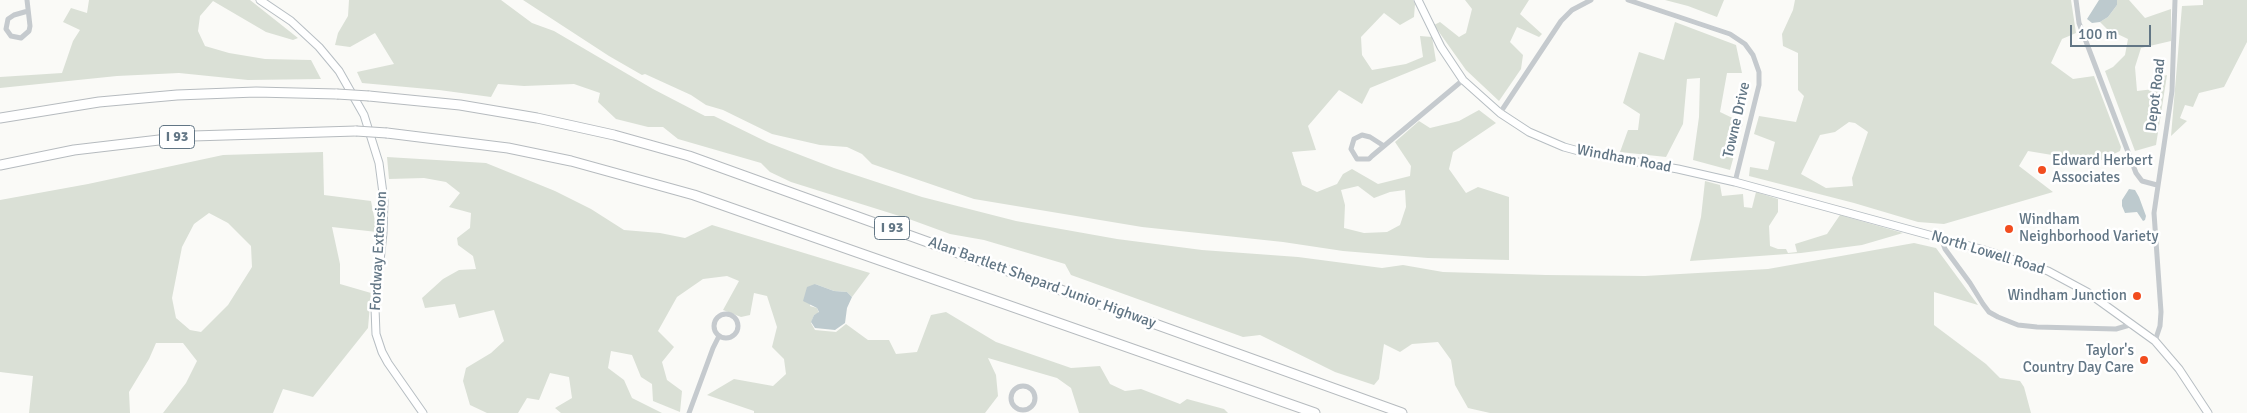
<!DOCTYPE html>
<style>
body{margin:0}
#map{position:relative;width:2247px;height:413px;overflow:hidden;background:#fafaf7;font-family:Signika,sans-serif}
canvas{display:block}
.scale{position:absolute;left:2070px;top:25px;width:81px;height:22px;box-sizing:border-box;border:2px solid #627685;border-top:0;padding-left:6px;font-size:15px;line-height:18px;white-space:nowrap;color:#627685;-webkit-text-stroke:4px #fff;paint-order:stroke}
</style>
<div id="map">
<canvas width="2247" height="413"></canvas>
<div class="scale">100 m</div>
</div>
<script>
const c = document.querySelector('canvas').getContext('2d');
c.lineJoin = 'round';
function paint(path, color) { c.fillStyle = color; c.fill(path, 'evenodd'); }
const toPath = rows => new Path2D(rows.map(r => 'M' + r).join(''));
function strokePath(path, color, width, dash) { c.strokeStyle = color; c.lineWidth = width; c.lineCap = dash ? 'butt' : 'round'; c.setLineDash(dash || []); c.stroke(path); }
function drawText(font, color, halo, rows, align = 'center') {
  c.font = font + ' Signika,sans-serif'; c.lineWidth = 5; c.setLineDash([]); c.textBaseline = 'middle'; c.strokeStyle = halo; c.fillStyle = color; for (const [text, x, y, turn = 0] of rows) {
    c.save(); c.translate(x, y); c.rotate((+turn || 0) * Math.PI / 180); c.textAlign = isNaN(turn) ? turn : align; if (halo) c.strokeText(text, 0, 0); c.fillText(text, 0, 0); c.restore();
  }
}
const green = toPath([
 [89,0,250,0,298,38,293,40,266,32,213,1,200,16,198,31,205,46,229,53,265,59,311,60,321,79,248,80,179,73,117,76,0,88,0,77,62,73,73,41,80,30,63,22,71,8,87,13],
 [349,0,501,0,532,23,554,31,653,89,705,116,714,116,769,143,834,168,922,197,1016,221,1117,239,1202,250,1298,257,1382,268,1403,265,1443,272,1546,275,1645,276,1768,269,1914,243,1936,248,1978,305,1934,292,1934,325,1986,364,2000,378,2020,381,2024,387,2031,413,1490,413,1468,408,1455,385,1451,360,1438,342,1412,344,1400,352,1384,344,1379,379,1374,385,1335,372,1260,335,1243,337,1071,275,1065,264,984,240,950,234,909,219,791,182,770,172,761,163,678,139,663,127,648,127,616,119,598,102,600,93,574,84,524,86,498,84,491,97,439,90,362,83,357,72,394,64,375,33,350,47,335,45,338,33,348,16],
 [523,0,1413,0,1415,4,1414,17,1400,25,1384,13,1361,37,1362,55,1372,70,1406,64,1423,57,1420,36,1432,37,1436,61,1370,88,1362,104,1339,90,1308,126,1316,150,1292,152,1302,185,1317,192,1337,184,1343,174,1352,169,1378,184,1410,176,1411,166,1395,142,1419,121,1430,128,1459,121,1479,110,1496,123,1453,152,1449,169,1466,193,1478,187,1509,197,1509,260,1428,258,1343,251,1283,242,1142,227,974,199,872,164,862,154,847,147,820,145,772,134,723,110,706,105,691,95,645,74,642,75,609,56],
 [1358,186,1374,198,1390,192,1405,190,1406,207,1400,225,1387,232,1364,233,1344,228,1345,205,1341,190],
 [1465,0,1529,0,1520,14,1542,34,1539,37,1517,27,1510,42,1523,55,1521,69,1499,101,1466,70,1434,25,1440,22,1459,37,1466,33,1472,9],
 [1665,0,1724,0,1717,17,1688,6],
 [1795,0,2071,0,2076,33,2062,39,2051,63,2073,79,2094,76,2121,147,2120,151,2087,167,2052,155,2028,151,2019,166,2053,192,1944,224,1918,222,1854,203,1749,176,1750,167,1768,170,1775,142,1754,134,1759,116,1796,122,1804,96,1798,90,1798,53,1783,46,1782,34,1793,10],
 [1849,122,1855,123,1868,132,1852,178,1853,186,1826,188,1801,174,1820,135,1835,132],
 [2117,0,2129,0,2145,18,2171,9,2171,41,2141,48,2135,67,2137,91,2154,89,2157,78,2167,75,2156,145,2135,151,2105,71,2113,67,2125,55,2128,39,2107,29,2100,22,2108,17,2117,5],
 [2203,0,2247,0,2247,42,2224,87,2199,93,2193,107,2185,105,2180,118,2187,121,2171,136,2182,6,2203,5],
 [1675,22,1736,45,1742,73,1727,73,1720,112,1743,123,1730,170,1693,160,1699,117,1700,78,1687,79,1683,124,1666,157,1620,152,1628,130,1638,130,1640,114,1623,103,1639,52,1664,60],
 [323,152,324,195,371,201,377,232,332,227,340,264,340,284,371,293,368,328,313,397,283,389,273,413,163,413,186,383,197,361,183,343,156,343,149,359,129,392,130,413,29,413,33,376,0,372,0,200,88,184,223,155],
 [209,213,228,223,251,246,252,267,228,305,201,332,190,330,176,318,172,298,182,247,194,224],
 [387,157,486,163,555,191,591,209,624,230,660,233,685,238,712,225,870,273,852,297,847,292,834,291,815,284,810,306,817,308,819,313,814,315,811,323,815,330,836,332,846,324,868,340,889,340,896,354,917,352,931,315,946,312,996,342,1071,368,1100,366,1110,384,1125,391,1141,389,1180,404,1187,399,1224,409,1228,413,1079,413,1071,388,1057,378,988,358,996,375,998,396,985,413,754,413,754,411,707,395,734,379,773,386,786,374,784,359,772,347,777,327,767,296,754,293,750,315,741,317,723,310,739,281,727,276,703,279,677,297,658,331,674,347,662,362,667,380,682,391,680,412,653,401,652,384,641,377,632,355,611,351,608,368,624,380,632,398,662,413,561,413,555,408,572,398,569,377,550,373,539,400,527,398,518,413,487,413,470,405,463,381,466,368,491,353,504,341,494,310,459,318,455,304,425,308,422,298,443,279,459,270,476,269,473,256,458,245,457,238,470,228,471,213,449,207,460,193,446,182,424,178,389,179],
 [1705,181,1720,185,1722,196,1743,194,1744,207,1752,208,1756,192,1778,199,1778,212,1769,226,1770,246,1778,249,1786,249,1788,253,1797,252,1795,244,1827,234,1840,215,1903,233,1862,245,1801,253,1690,261,1701,217]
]);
const water = toPath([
 [2099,0,2117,0,2117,5,2108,17,2100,22,2092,23,2087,19],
 [2129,189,2135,190,2139,197,2146,216,2145,220,2143,221,2137,212,2125,213,2122,206,2122,200],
 [815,284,834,291,847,292,852,297,847,308,845,323,835,330,815,328,811,322,814,315,819,312,817,308,803,301,807,287]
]);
const street = toPath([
 [27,0,30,26,29,31,21,38,11,36,6,29,8,19,14,15,28,11],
 [1628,0,1730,34,1745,44,1753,55,1759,72,1759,85,1735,182],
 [2076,0,2079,23,2136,173,2142,181,2157,185],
 [1500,113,1561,21,1572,10,1591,0],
 [1384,146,1370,137,1362,135,1354,139,1351,149,1357,159,1369,159,1372,156,1463,80],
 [1941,238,1945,249,1970,283,1983,304,1989,312,1998,317,2018,325,2037,327,2116,329,2133,324],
 '714 326a12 12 0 1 1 24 0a12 12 0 1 1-24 0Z',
 [2155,341,2160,326,2161,312,2154,213,2172,91,2175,0],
 '1011 398a12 12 0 1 1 24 0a12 12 0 1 1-24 0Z',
 [689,413,713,348,719,336]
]);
const secondary = toPath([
 [260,0,291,21,319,47,339,71,364,115,379,163,384,201,383,233,375,308,376,334,382,352,388,363,423,413],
 [1418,0,1441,47,1463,80,1500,113,1529,132,1564,147,1586,153,1678,169,1735,182,1984,250,2048,271,2087,292,2155,341,2179,369,2208,413]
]);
const highway = toPath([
 [369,96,460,105,537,118,614,135,689,156,1402,413],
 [0,118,99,102,177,95,256,92,337,94],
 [387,133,508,148,571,161,694,195,1315,413],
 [0,165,74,150,193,136,356,131]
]);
const highwayBridge = toPath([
 [337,94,369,96],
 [356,131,387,133]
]);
const markers = [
 [2042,170,5,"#f24d1f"],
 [2009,229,5,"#f24d1f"],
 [2137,296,5,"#f24d1f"],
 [2144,360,5,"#f24d1f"]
];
const shields = [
 [177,137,35],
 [892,228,35]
];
const shieldNames = [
 ["I 93",177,137],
 ["I 93",892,228]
];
const streetNames = [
 ["Depot Road",2156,95,-83],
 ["Towne Drive",1737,120,-77],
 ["Windham Road",1624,159,11],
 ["Fordway Extension",379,251,-87],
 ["North Lowell Road",1988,253,17],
 ["Alan Bartlett Shepard Junior Highway",1042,283,20]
];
const poiNames = [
 ["Edward Herbert",2052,161],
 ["Associates",2052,178],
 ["Windham",2019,220],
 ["Neighborhood Variety",2019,237],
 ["Windham Junction",2127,296,"right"],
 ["Taylor's",2134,351,"right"],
 ["Country Day Care",2134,368,"right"]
];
paint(green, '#dae0d6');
paint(water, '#bdcace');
strokePath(secondary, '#b7bec3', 9);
strokePath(highway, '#b6bbbf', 11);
strokePath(street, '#c5cace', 5);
strokePath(secondary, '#fff', 7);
strokePath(highway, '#fff', 9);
strokePath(highwayBridge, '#b6bbbf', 11, []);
strokePath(highwayBridge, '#fff', 9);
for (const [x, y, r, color] of markers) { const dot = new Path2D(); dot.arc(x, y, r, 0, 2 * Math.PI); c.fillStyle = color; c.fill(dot); strokePath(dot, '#fff', 2); }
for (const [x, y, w] of shields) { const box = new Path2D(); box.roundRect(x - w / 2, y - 11.5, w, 23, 4); c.fillStyle = '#fff'; c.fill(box); strokePath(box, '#627685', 1); }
drawText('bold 14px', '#627685', null, shieldNames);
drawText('15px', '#627685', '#fff', streetNames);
drawText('15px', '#627685', '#fff', poiNames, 'left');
</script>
